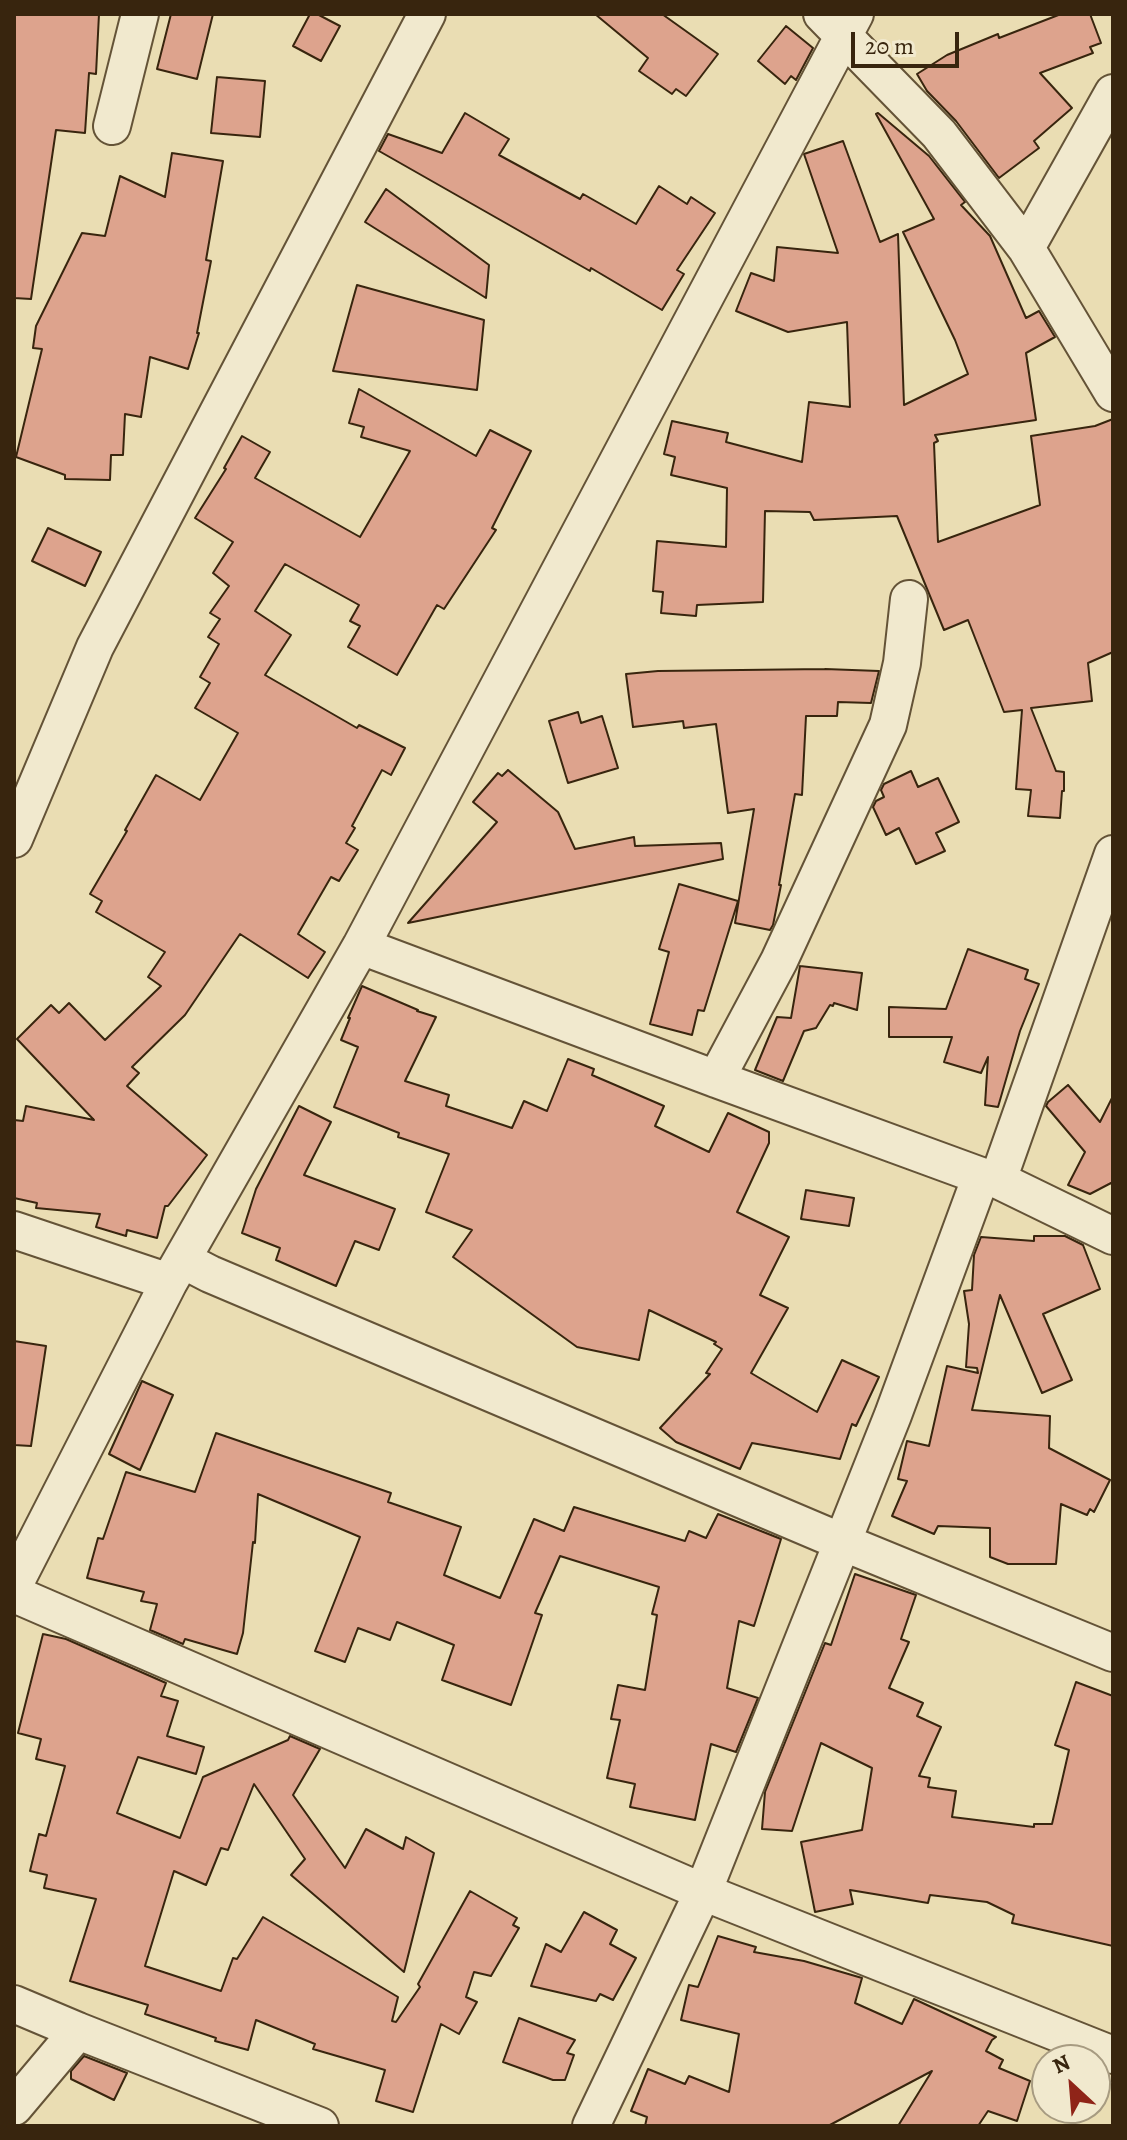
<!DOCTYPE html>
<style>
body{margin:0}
#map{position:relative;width:1127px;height:2140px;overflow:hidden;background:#eaddb3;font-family:Alegreya,serif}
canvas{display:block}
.frame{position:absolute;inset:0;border:16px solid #38250e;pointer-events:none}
.north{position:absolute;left:1031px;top:2044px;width:80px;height:80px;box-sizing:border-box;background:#f1e9ce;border:2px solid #a79b81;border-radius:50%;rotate:334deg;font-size:22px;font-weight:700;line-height:32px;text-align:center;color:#38250e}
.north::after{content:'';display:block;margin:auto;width:28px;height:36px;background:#8f2418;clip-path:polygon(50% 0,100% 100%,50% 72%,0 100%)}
.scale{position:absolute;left:851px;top:32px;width:108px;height:36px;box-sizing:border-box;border:4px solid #38250e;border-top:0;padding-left:10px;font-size:24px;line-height:28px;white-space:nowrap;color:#38250e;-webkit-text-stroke:6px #f1e9ce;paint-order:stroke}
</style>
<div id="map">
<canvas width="1127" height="2140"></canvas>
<div class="frame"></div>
<div class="north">N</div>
<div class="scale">20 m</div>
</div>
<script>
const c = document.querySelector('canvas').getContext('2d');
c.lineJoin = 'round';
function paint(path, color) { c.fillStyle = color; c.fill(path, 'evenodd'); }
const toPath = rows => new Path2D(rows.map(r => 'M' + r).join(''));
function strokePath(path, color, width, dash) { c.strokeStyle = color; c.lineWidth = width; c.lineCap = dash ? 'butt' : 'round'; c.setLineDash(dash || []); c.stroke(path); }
const building = toPath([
 [14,14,99,14,96,74,89,73,85,133,56,130,31,299,14,298,14,14],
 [171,14,213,14,197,79,157,69,171,14],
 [310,14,317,14,340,26,321,61,293,46,310,14],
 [595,14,662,14,718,54,686,96,676,89,672,94,639,71,648,58,595,14],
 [1061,14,1090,14,1101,43,1090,47,1093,53,1040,73,1072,108,1034,141,1039,148,999,178,956,121,927,91,917,74,947,55,998,34,999,38,1061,14],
 [786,26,813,48,796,80,791,76,785,84,758,61,786,26],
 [217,77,265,81,260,137,211,133,217,77],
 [465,113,509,139,499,155,580,199,583,194,636,224,659,186,687,204,691,197,715,213,677,270,684,274,662,310,591,268,590,271,379,151,388,134,442,153,465,113],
 [878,113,929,156,965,202,961,205,990,236,1026,318,1039,311,1055,337,1026,353,1036,420,935,435,938,441,934,443,938,542,1040,505,1031,436,1095,426,1113,419,1113,652,1088,663,1092,701,1031,708,1056,771,1064,772,1064,791,1062,791,1060,818,1028,816,1031,790,1016,789,1022,710,1004,712,968,620,944,630,897,516,814,520,810,512,765,511,763,602,697,605,696,616,661,613,663,592,653,591,657,541,726,547,727,488,671,475,675,457,664,454,672,421,728,433,726,442,802,462,809,402,850,407,847,322,788,332,736,311,751,273,774,281,777,247,838,253,804,154,843,141,880,242,898,234,904,405,968,374,955,340,903,232,934,219,876,114,878,113],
 [172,153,223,161,206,260,211,261,197,333,199,333,188,369,150,357,141,417,125,414,123,455,111,455,110,480,65,479,65,475,16,457,42,349,33,348,36,326,82,233,105,236,120,176,165,197,172,153],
 [386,189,489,265,486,298,365,222,386,189],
 [357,285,484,320,477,390,333,371,357,285],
 [359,389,476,456,490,430,531,451,492,528,496,530,444,609,437,605,397,675,348,647,360,626,350,621,359,605,285,564,255,611,291,635,265,675,357,728,359,725,405,748,391,775,382,770,352,826,355,828,346,843,358,850,339,881,331,877,298,934,325,952,308,978,240,934,185,1015,132,1067,139,1073,127,1086,207,1155,168,1206,165,1206,157,1238,127,1230,126,1236,96,1227,100,1214,36,1208,37,1203,14,1198,14,1120,23,1121,26,1106,94,1120,17,1039,51,1005,59,1013,69,1003,105,1040,161,986,148,977,165,952,96,912,102,901,90,894,127,831,125,830,156,775,200,800,238,733,195,708,210,683,200,677,219,644,208,637,220,619,210,613,229,586,213,573,233,542,195,518,226,469,224,468,242,436,270,452,255,478,360,537,410,451,361,437,364,427,349,423,359,389],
 [48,528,101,552,85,586,32,561,48,528],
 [825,669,879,671,871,703,838,702,837,716,806,716,802,795,795,794,779,885,781,885,773,925,770,930,735,923,754,809,728,813,716,724,684,728,683,721,633,727,626,674,658,671,825,669],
 [578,712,581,723,602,716,618,768,568,783,549,721,578,712],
 [508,770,558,812,575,849,634,837,635,846,721,843,723,859,408,923,497,822,473,802,498,773,502,776,508,770],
 [911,771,918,787,938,778,959,822,936,833,945,851,916,864,899,828,886,835,873,807,876,801,884,797,881,790,884,784,911,771],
 [679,884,738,901,704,1011,698,1010,692,1035,650,1024,669,952,659,949,679,884],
 [968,949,1028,970,1025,979,1039,984,1020,1031,998,1107,985,1105,988,1057,981,1073,944,1062,952,1037,889,1037,889,1007,946,1009,968,949],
 [800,966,862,973,857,1010,834,1003,833,1006,830,1005,816,1028,804,1031,783,1081,755,1070,777,1017,791,1018,800,966],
 [362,986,418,1010,417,1011,436,1017,405,1081,449,1095,446,1106,512,1128,524,1101,547,1111,568,1059,594,1069,592,1075,664,1106,655,1126,709,1152,728,1113,769,1132,769,1143,737,1212,789,1237,760,1295,788,1308,751,1373,817,1412,842,1360,879,1377,856,1426,852,1424,840,1459,752,1443,740,1469,676,1442,660,1428,710,1374,706,1373,722,1349,714,1344,716,1342,649,1310,639,1360,577,1347,453,1257,472,1230,426,1212,449,1154,398,1137,399,1133,334,1107,358,1047,341,1040,350,1018,348,1018,362,986],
 [1068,1085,1100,1122,1113,1096,1113,1186,1111,1183,1090,1194,1068,1185,1085,1152,1046,1106,1048,1102,1068,1085],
 [299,1106,331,1122,304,1175,395,1209,379,1250,355,1241,336,1286,276,1260,280,1248,242,1233,256,1189,299,1106],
 [806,1190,854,1198,849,1226,801,1219,806,1190],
 [1034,1236,1065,1236,1083,1245,1100,1289,1043,1314,1072,1380,1042,1393,1000,1295,972,1410,1050,1416,1049,1448,1110,1480,1094,1512,1090,1509,1087,1515,1061,1504,1056,1564,1008,1564,990,1557,990,1528,938,1526,934,1534,892,1516,907,1481,898,1479,907,1441,929,1446,947,1366,978,1373,977,1368,966,1367,969,1324,964,1291,972,1290,974,1255,981,1237,1034,1241,1034,1236],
 [14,1341,46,1346,31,1446,14,1445,14,1341],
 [142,1381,173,1395,140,1470,109,1454,142,1381],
 [216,1433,391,1493,388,1502,461,1527,444,1575,500,1598,534,1519,564,1531,574,1507,685,1541,689,1531,706,1538,718,1514,781,1539,754,1626,739,1621,727,1688,758,1698,736,1752,711,1744,695,1820,630,1807,635,1784,607,1778,620,1720,611,1719,618,1685,645,1690,657,1615,652,1614,659,1587,560,1556,535,1613,542,1615,511,1705,442,1680,454,1645,397,1622,390,1640,358,1628,345,1662,315,1651,360,1537,258,1494,255,1543,253,1542,243,1633,237,1654,185,1639,183,1644,150,1630,157,1604,141,1601,144,1592,87,1578,98,1538,103,1539,126,1472,195,1492,216,1433],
 [855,1574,916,1595,901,1639,909,1642,889,1688,923,1703,917,1716,941,1727,919,1776,930,1778,928,1787,956,1791,952,1817,1034,1827,1034,1824,1052,1824,1069,1750,1055,1745,1076,1682,1113,1696,1113,1946,1012,1923,1014,1915,987,1902,930,1895,928,1903,850,1890,853,1904,815,1912,801,1842,862,1830,872,1768,821,1743,792,1831,762,1829,765,1792,825,1643,831,1645,855,1574],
 [43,1634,66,1639,166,1683,161,1696,178,1701,167,1736,204,1747,196,1774,138,1757,117,1813,180,1838,203,1777,288,1740,290,1736,320,1749,293,1795,345,1868,366,1829,403,1849,406,1837,434,1853,404,1972,291,1875,305,1859,254,1784,228,1850,221,1848,206,1885,174,1871,145,1966,221,1991,233,1958,237,1959,263,1917,398,1997,392,2021,396,2022,420,1987,418,1984,470,1891,517,1918,513,1925,519,1928,491,1976,474,1972,466,1997,477,2002,459,2034,441,2024,413,2112,376,2101,385,2070,313,2049,315,2044,256,2020,248,2050,215,2041,216,2038,145,2014,148,2005,70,1981,96,1899,44,1888,47,1875,30,1871,39,1834,46,1836,65,1766,36,1759,41,1739,18,1733,43,1634],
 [584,1912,617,1930,610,1944,636,1958,613,2000,600,1994,596,2001,531,1986,546,1944,561,1952,584,1912],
 [718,1936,756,1947,754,1952,804,1961,862,1978,855,2003,902,2024,914,1999,996,2037,992,2040,986,2051,1003,2060,999,2068,1030,2081,1017,2121,988,2111,978,2126,898,2126,932,2071,828,2126,645,2126,647,2117,631,2111,648,2069,685,2084,689,2076,729,2092,739,2034,681,2020,689,1985,698,1987,718,1936],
 [519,2018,575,2040,567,2053,574,2055,565,2080,553,2080,503,2062,519,2018],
 [84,2056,127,2073,114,2100,71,2079,71,2071,84,2056]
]);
const minor = toPath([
 [822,14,939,134,1026,248,1113,393],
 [112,126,140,14],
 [1026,248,1113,93],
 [14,839,95,647,427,14],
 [361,946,716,1079,981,1176,998,1180,1113,1236],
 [716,1079,779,961,888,725,902,663,909,599],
 [998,1180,1113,854],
 [14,1230,169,1282],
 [183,1260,210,1274,842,1542,1113,1653],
 [14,1585,169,1282,361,946,855,14],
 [14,1594,703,1892,1113,2055],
 [14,2004,78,2031,320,2126],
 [14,2107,78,2031],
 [591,2126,703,1892,893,1415,981,1176]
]);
paint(building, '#dda38d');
strokePath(building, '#38250e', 2);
strokePath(minor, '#645337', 40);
strokePath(minor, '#f1e9ce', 36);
</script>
